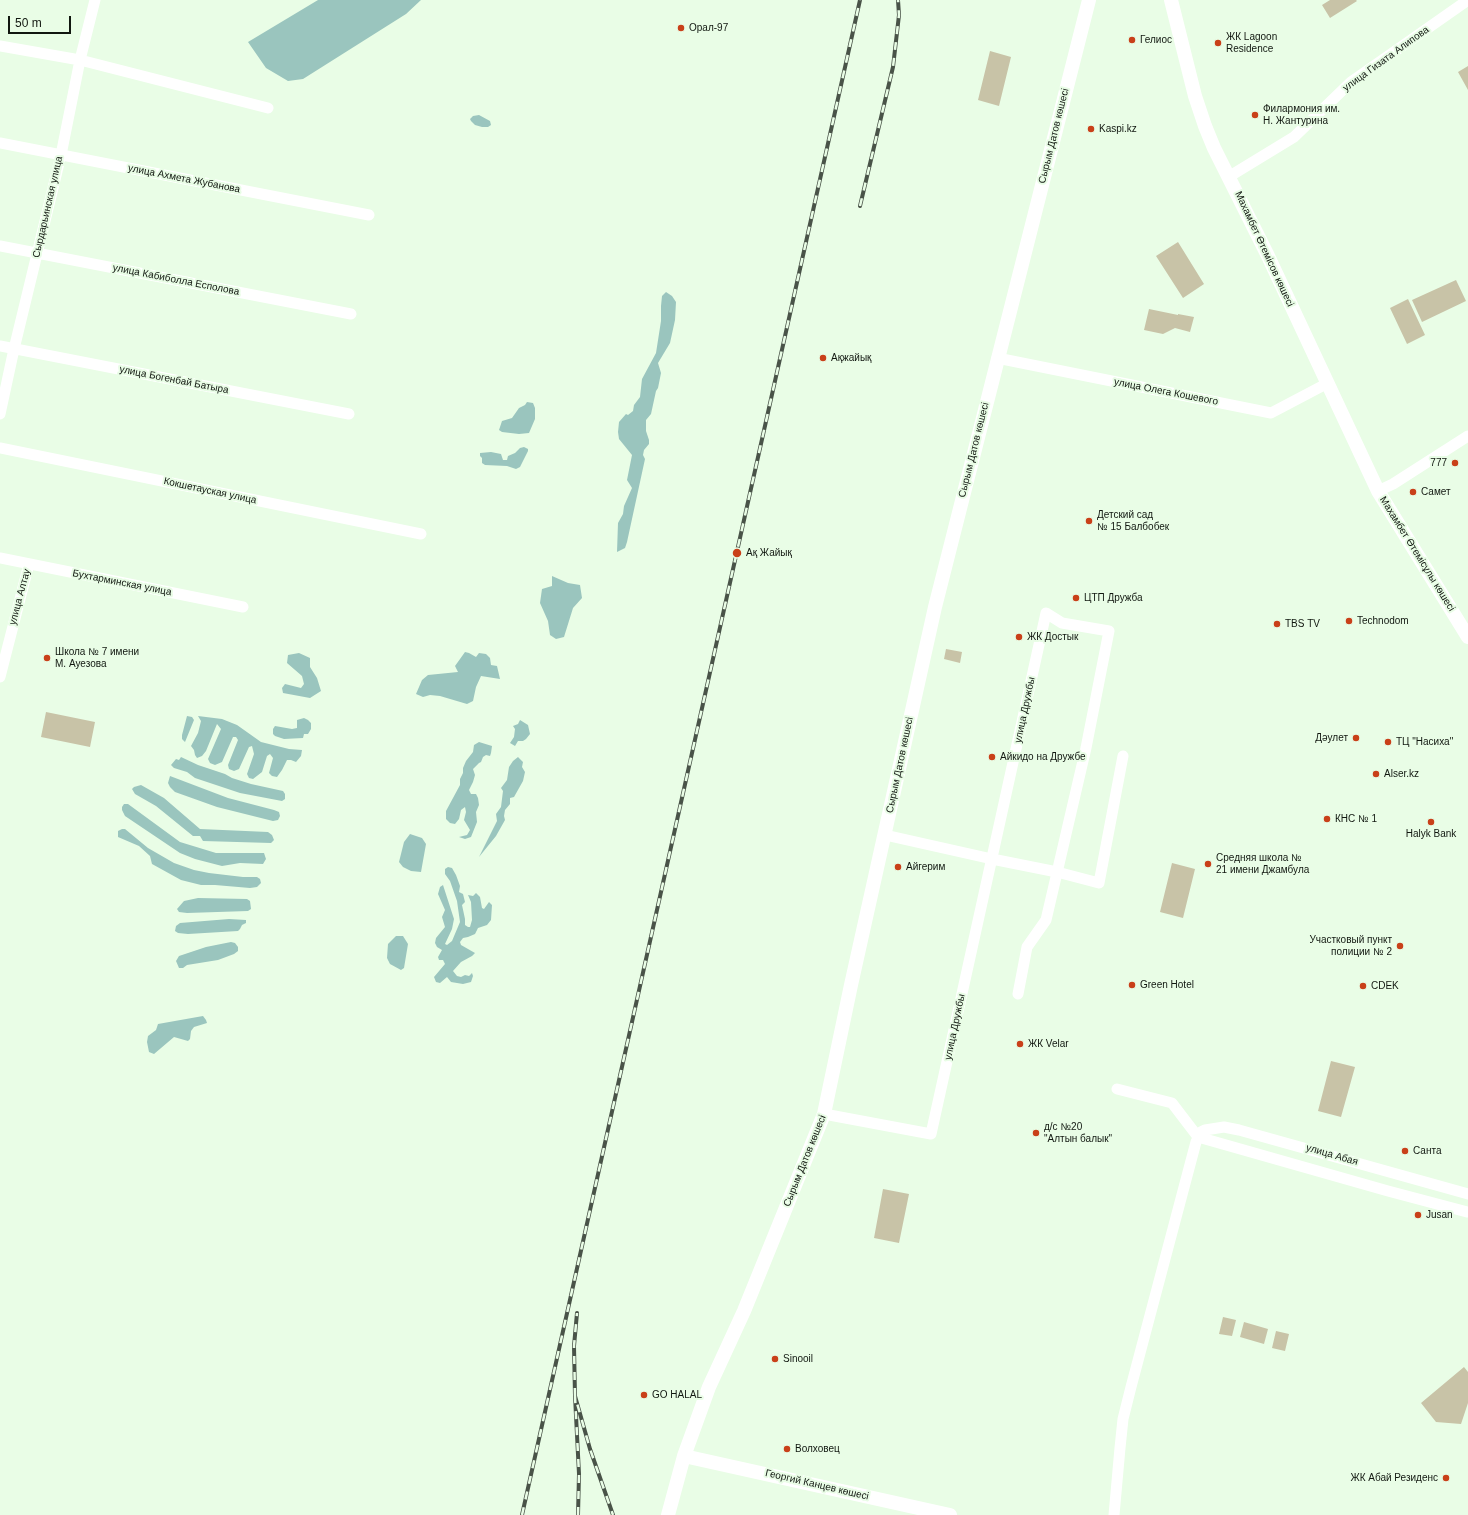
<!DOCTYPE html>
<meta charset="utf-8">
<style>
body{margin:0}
#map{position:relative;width:1468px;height:1515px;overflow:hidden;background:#e9fde6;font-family:Arial,sans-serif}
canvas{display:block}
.scale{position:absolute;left:8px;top:16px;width:63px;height:18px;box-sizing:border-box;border:2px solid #111710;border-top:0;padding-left:5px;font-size:12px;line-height:14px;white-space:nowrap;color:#111710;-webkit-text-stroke:3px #e9fde6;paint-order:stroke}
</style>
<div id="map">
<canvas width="1468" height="1515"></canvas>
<div class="scale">50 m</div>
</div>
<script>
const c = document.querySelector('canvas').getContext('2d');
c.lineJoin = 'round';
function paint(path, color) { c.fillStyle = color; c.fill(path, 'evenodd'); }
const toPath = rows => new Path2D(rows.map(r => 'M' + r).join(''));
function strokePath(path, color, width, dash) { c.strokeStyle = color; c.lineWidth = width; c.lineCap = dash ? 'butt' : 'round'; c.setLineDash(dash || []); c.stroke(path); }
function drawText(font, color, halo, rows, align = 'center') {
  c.font = font + ' Arial,sans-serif'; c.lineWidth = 4; c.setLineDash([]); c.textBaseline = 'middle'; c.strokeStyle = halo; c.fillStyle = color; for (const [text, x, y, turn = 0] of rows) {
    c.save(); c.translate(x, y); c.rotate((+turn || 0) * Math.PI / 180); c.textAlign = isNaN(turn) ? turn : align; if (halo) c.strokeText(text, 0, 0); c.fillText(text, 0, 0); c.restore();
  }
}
const green = toPath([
 [1330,0,1356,0,1357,1,1330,18,1322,5],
 [990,51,1011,57,999,106,978,100],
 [1468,66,1468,90,1458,72],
 [1178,242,1204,284,1183,298,1156,256],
 [1456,280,1466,301,1422,322,1412,300],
 [1408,299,1425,335,1407,344,1390,308],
 [1149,309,1178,315,1178,314,1194,317,1190,332,1175,328,1163,334,1144,330],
 [946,649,962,652,960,663,944,659],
 [46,712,95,722,90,747,41,737],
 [1172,863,1195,869,1183,918,1160,912],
 [1331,1061,1355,1067,1341,1117,1318,1111],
 [883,1189,909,1194,899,1243,874,1238],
 [1223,1317,1236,1320,1232,1336,1219,1334],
 [1244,1322,1268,1329,1264,1344,1240,1337],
 [1276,1331,1289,1334,1285,1351,1272,1348],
 [1464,1367,1468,1372,1468,1403,1461,1424,1436,1422,1421,1403]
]);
const water = toPath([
 [318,0,421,0,406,14,303,79,288,81,266,68,248,42],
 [479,115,490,121,491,125,488,127,482,127,475,125,471,121,470,119,473,116],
 [666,292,672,296,676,302,675,320,670,343,658,363,661,373,658,388,656,391,651,414,646,420,646,431,649,440,649,444,644,450,643,455,645,459,627,542,625,548,617,552,618,523,623,514,624,506,632,488,627,480,632,455,619,439,618,432,619,422,626,414,628,415,633,411,634,405,640,397,642,379,656,353,661,321,661,306,662,296],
 [527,402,533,403,535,408,535,419,529,433,519,434,502,432,499,430,502,421,512,418,519,408,525,405],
 [524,447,528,449,528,451,520,467,516,469,507,466,485,465,482,463,482,458,480,456,480,453,491,452,501,454,503,460,507,460,508,456,515,453,520,448],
 [552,576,568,583,580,585,582,598,573,608,564,637,556,639,550,635,548,621,540,603,542,589,552,586],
 [465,652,469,653,476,657,479,653,486,654,490,658,491,665,497,666,500,679,481,676,476,687,473,701,467,704,440,696,430,695,423,697,416,694,422,680,428,675,458,672,455,666],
 [299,653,310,658,310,667,317,678,321,691,310,698,283,693,282,688,285,684,301,688,304,684,302,676,287,663,288,655],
 [187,716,192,717,194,720,185,742,182,739,182,735],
 [198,716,222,719,237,725,261,742,289,749,302,750,301,756,296,762,291,760,287,760,282,770,277,777,272,776,269,773,273,758,270,754,267,756,262,772,253,779,249,778,247,774,254,754,252,746,249,747,239,769,234,771,229,769,228,765,238,740,236,737,233,737,222,762,215,765,210,763,208,759,221,729,217,724,206,751,202,756,197,758,195,755,194,750,191,746,198,733,201,721],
 [304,718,308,720,311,723,311,729,308,734,304,734,303,738,284,739,275,736,273,734,273,729,275,726,292,729,297,728,297,720],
 [520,720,528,725,530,734,526,739,523,741,518,741,515,746,510,743,514,737,515,729,513,726,518,724],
 [479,742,492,746,491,753,490,756,486,755,483,757,481,762,479,763,473,769,475,775,473,782,469,790,471,794,476,794,478,798,479,805,476,812,477,822,471,837,465,839,459,837,467,835,470,830,464,820,466,812,465,807,461,810,459,819,455,824,450,823,446,819,446,811,460,785,460,779,463,773,463,768,466,761,473,752,474,745],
 [181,757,198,765,225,774,232,778,251,784,283,791,285,794,285,799,282,801,240,793,195,778,187,772,174,768,171,765,176,759,179,760],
 [518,757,523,762,522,767,525,772,523,781,514,797,510,798,510,804,505,810,504,816,505,820,496,836,479,857,497,821,496,814,501,807,503,791,501,788,507,780,509,767,513,761],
 [170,776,228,798,274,810,279,812,280,816,278,820,273,821,217,807,175,792,170,787,168,783],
 [141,785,164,798,200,829,268,832,272,835,274,840,271,843,203,841,200,836,193,836,156,806,135,794,132,789,134,787],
 [124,804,128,804,180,842,216,853,264,853,266,859,263,864,240,863,222,866,195,859,180,853,125,816,122,810,122,807],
 [122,829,125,829,148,848,174,863,194,870,209,873,243,877,257,877,260,879,261,883,257,887,250,888,215,885,201,885,181,880,152,864,150,856,139,846,118,837,118,831],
 [410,834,422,838,426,844,421,872,411,871,403,867,399,862,404,842],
 [448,867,452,868,456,875,460,886,459,892,463,894,465,902,462,905,465,919,465,925,468,927,470,927,472,920,471,902,468,895,473,896,476,893,480,897,482,908,484,909,489,902,492,905,491,920,487,925,478,928,475,934,468,937,463,938,460,942,461,945,475,953,472,956,461,962,453,971,457,976,461,977,465,975,469,976,472,973,473,976,471,982,463,984,451,982,447,977,440,983,436,982,434,977,445,964,443,960,439,960,438,957,442,950,437,947,435,943,436,938,445,927,442,917,445,910,438,894,440,887,443,885,454,919,452,929,445,944,447,945,452,941,460,922,457,901,450,881,445,874,445,869],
 [198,898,247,899,250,901,251,909,248,911,187,913,179,912,177,909,184,901],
 [229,919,246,920,246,923,242,925,240,929,238,931,188,934,178,933,175,931,176,926,180,923],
 [396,936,403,936,408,944,404,968,401,970,390,964,387,958,388,944],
 [231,942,235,943,238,947,238,951,234,954,218,960,187,965,183,968,179,968,176,961,179,956,206,947],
 [203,1016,206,1020,207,1023,194,1027,191,1031,190,1039,188,1041,174,1037,154,1054,149,1052,147,1042,148,1036,156,1030,158,1024]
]);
const minor = toPath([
 [0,46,80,60,268,108],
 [0,143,369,215],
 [1230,176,1294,137,1351,82,1468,0],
 [0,246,351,314],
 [0,346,349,414],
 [997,358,1271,413,1328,383],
 [0,414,14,349,61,155,80,60,95,0],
 [0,448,421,534],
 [1378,491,1393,484,1468,436],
 [0,558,243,607],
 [0,677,29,564],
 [885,835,992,859,1057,872,1099,883,1123,756],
 [1117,1089,1172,1103,1198,1137,1388,1191,1467,1212],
 [824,1114,931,1134,1046,613,1062,623,1109,631,1086,748,1046,920,1027,947,1018,994],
 [1114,1515,1120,1448,1123,1419,1131,1387,1196,1142,1201,1132,1205,1130,1224,1127,1239,1130,1468,1194]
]);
const major = toPath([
 [1171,0,1195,96,1205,126,1214,148,1268,256,1378,491,1468,637],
 [684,1456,950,1515],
 [668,1515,684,1456,709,1387,744,1311,824,1114,851,985,935,607,1089,0]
]);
const rail = toPath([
 [860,206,893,67,899,15,898,0],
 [575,1396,574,1346,577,1313],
 [522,1515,860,0],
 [578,1515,579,1474,575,1396,590,1449,613,1515]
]);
const markers = [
 [681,28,4,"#c94019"],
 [1132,40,4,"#c94019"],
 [1218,43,4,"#c94019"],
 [1255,115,4,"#c94019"],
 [1091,129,4,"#c94019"],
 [823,358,4,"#c94019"],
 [1455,463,4,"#c94019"],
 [1413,492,4,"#c94019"],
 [1089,521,4,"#c94019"],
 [737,553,5,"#c94019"],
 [1076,598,4,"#c94019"],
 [1349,621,4,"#c94019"],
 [1277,624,4,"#c94019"],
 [1019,637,4,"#c94019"],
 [47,658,4,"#c94019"],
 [1356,738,4,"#c94019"],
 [1388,742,4,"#c94019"],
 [992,757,4,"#c94019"],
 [1376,774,4,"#c94019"],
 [1327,819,4,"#c94019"],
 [1431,822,4,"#c94019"],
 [1208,864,4,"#c94019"],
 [898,867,4,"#c94019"],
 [1400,946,4,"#c94019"],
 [1132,985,4,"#c94019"],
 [1363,986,4,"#c94019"],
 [1020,1044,4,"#c94019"],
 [1036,1133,4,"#c94019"],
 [1405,1151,4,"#c94019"],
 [1418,1215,4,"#c94019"],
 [775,1359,4,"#c94019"],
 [644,1395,4,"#c94019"],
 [787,1449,4,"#c94019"],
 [1446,1478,4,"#c94019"]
];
const poiNames = [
 ["Орал-97",689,28],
 ["ЖК Lagoon",1226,37],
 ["Residence",1226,49],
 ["Гелиос",1140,40],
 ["Филармония им.",1263,109],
 ["Н. Жантурина",1263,121],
 ["Kaspi.kz",1099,129],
 ["Ақжайық",831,358],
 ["777",1447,463,"right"],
 ["Самет",1421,492],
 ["Детский сад",1097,515],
 ["№ 15 Балбобек",1097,527],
 ["Ақ Жайық",746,553],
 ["ЦТП Дружба",1084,598],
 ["Technodom",1357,621],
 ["TBS TV",1285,624],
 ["ЖК Достык",1027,637],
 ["Школа № 7 имени",55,652],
 ["М. Ауезова",55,664],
 ["Дәулет",1348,738,"right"],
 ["ТЦ \"Насиха\"",1396,742],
 ["Айкидо на Дружбе",1000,757],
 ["Alser.kz",1384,774],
 ["КНС № 1",1335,819],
 ["Halyk Bank",1431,834,"center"],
 ["Средняя школа №",1216,858],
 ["21 имени Джамбула",1216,870],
 ["Айгерим",906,867],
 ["Участковый пункт",1392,940,"right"],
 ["полиции № 2",1392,952,"right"],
 ["Green Hotel",1140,985],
 ["CDEK",1371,986],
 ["ЖК Velar",1028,1044],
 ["д/с №20",1044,1127],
 ["\"Алтын балык\"",1044,1139],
 ["Санта",1413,1151],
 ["Jusan",1426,1215],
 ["Sinooil",783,1359],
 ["GO HALAL",652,1395],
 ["Волховец",795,1449],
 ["ЖК Абай Резиденс",1438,1478,"right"]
];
const streetNames = [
 ["улица Гизата Алипова",1386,59,-36],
 ["Сырым Датов көшесі",1054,136,-76],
 ["улица Ахмета Жубанова",184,179,11],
 ["Сырдарьинская улица",48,207,-77],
 ["Махамбет Өтемісов көшесі",1264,249,65],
 ["улица Кабиболла Есполова",176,280,11],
 ["улица Богенбай Батыра",174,380,11],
 ["улица Олега Кошевого",1166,392,11],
 ["Сырым Датов көшесі",974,450,-76],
 ["Кокшетауская улица",210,491,12],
 ["Махамбет Өтемісұлы көшесі",1417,554,58],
 ["Бухтарминская улица",122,583,11],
 ["улица Алтау",20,597,-75],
 ["улица Дружбы",1025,710,-78],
 ["Сырым Датов көшесі",900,765,-78],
 ["улица Дружбы",955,1027,-78],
 ["улица Абая",1332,1155,16],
 ["Сырым Датов көшесі",805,1161,-68],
 ["Георгий Канцев көшесі",817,1485,13]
];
paint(green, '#c8c3a7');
paint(water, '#9ac5be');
strokePath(minor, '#fff', 11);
strokePath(major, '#fff', 14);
strokePath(rail, '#495348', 4);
strokePath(rail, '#e9fde6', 2.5, [8]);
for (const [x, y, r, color] of markers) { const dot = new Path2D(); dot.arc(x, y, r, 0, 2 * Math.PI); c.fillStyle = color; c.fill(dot); strokePath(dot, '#e9fde6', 1.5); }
drawText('10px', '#111710', '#e9fde6', poiNames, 'left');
drawText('10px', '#111710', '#e9fde6', streetNames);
</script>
